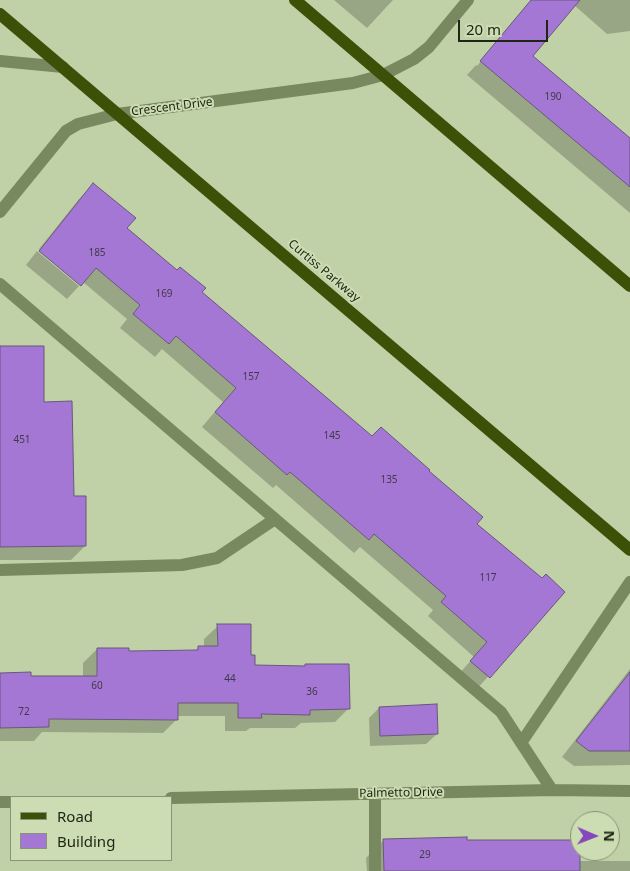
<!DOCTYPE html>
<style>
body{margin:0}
#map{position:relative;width:630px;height:871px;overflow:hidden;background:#c0d0a7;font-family:"Noto Sans",sans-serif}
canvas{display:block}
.legend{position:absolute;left:10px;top:796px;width:162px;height:65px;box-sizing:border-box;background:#cdddb3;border:1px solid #889474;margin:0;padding:6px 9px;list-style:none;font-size:15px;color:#202616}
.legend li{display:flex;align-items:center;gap:10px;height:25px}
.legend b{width:25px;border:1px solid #889474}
.north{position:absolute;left:570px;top:811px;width:50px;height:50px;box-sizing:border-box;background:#cdddb3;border:1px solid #889474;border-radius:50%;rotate:91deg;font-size:14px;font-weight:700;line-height:20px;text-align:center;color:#202616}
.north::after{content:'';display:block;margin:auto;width:18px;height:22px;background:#8447bc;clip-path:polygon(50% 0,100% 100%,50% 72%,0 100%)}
.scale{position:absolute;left:458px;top:20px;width:90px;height:22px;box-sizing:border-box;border:2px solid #202616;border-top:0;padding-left:6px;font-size:15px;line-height:18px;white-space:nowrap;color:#202616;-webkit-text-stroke:4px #cdddb3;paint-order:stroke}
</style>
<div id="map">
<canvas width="630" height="871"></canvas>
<ul class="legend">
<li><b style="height:6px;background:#3c5107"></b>Road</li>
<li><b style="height:14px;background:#a577d5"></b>Building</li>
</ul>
<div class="north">N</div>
<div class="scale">20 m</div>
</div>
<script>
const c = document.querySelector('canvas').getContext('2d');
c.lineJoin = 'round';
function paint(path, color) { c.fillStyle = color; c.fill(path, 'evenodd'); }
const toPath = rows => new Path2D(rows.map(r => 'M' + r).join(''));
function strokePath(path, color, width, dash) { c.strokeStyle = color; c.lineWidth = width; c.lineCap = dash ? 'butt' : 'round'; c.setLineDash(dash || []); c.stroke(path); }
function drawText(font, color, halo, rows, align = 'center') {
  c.font = font + ' "Noto Sans",sans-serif'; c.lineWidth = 4; c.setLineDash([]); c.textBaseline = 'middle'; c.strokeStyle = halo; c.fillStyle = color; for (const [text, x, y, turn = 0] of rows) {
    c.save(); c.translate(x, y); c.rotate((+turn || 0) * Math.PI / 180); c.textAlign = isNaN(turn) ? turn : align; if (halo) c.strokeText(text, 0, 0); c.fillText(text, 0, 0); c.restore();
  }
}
const shadow = toPath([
 [334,0,393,0,367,28],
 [532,0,630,0,630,31,607,34,574,5,531,56,630,140,630,213,467,75,476,65,477,66],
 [93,185,126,229,372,438,427,471,475,524,542,580,564,592,475,691,458,675,474,657,428,616,433,610,360,547,354,553,276,485,273,488,202,427,223,402,162,349,155,357,120,328,127,319,83,282,81,284,39,249,79,199],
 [37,251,79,286,67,299,26,265],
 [0,347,43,403,73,497,85,546,71,560,0,560],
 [218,626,249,656,254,667,303,668,305,666,349,708,335,722,301,723,295,728,250,728,246,731,225,731,225,716,177,716,177,719,163,733,42,732,34,741,0,741,0,674,30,677,83,677,83,663,97,649,128,652,194,652,199,647,204,647,204,639],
 [630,669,630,765,574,766,562,757],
 [379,708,437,734,426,744,370,746,369,718],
 [384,840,466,841,578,861,630,861,630,871,367,871,366,858]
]);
const building = toPath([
 [531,0,580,0,533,56,630,138,630,187,480,61,531,0],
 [93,183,136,218,127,228,177,270,180,267,206,288,202,292,372,436,381,427,430,470,429,471,483,517,477,524,542,578,546,574,565,592,490,678,470,661,487,642,441,602,446,596,374,534,369,540,290,472,287,475,215,412,236,388,176,336,169,344,133,314,140,305,96,268,81,286,39,251,93,183],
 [0,346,44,346,44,402,72,401,74,496,86,496,86,546,0,547,0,346],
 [217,624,251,624,251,655,255,655,255,665,305,666,305,664,349,664,350,709,310,710,310,715,261,714,262,718,238,718,238,703,178,703,178,720,49,719,49,727,0,728,0,673,31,672,31,676,97,676,97,648,129,648,129,651,198,650,198,646,218,646,217,624],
 [630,672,630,751,589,751,576,741,630,672],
 [437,704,438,734,380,736,379,707,437,704],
 [467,837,467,840,580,840,580,871,384,871,383,839,467,837]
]);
const minor = toPath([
 [0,61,63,67],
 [0,212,66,131,78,124,117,114,353,83,383,75,414,59,429,47,468,0],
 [0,284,501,712,552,790],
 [0,570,182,565,217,558,275,519],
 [521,743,630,582],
 [375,794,375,871],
 [171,798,552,790,630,791],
 [0,802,11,802]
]);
const major = toPath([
 [295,0,630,286],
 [0,14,630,550]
]);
const numberNames = [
 ["190",553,97],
 ["185",97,253],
 ["169",164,294],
 ["157",251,377],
 ["145",332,436],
 ["451",22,440],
 ["135",389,480],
 ["117",488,578],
 ["44",230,679],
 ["60",97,686],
 ["36",312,692],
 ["72",24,712],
 ["29",425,855]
];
const streetNames = [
 ["Crescent Drive",172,107,-7],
 ["Curtiss Parkway",324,271,40],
 ["Palmetto Drive",401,793,-1]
];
paint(shadow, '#0003');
paint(building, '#a577d5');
strokePath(building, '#68577b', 1);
strokePath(minor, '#79895f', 12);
strokePath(major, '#3c5107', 12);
drawText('10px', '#413a46', null, numberNames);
drawText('12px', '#202616', '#cdddb3', streetNames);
</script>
